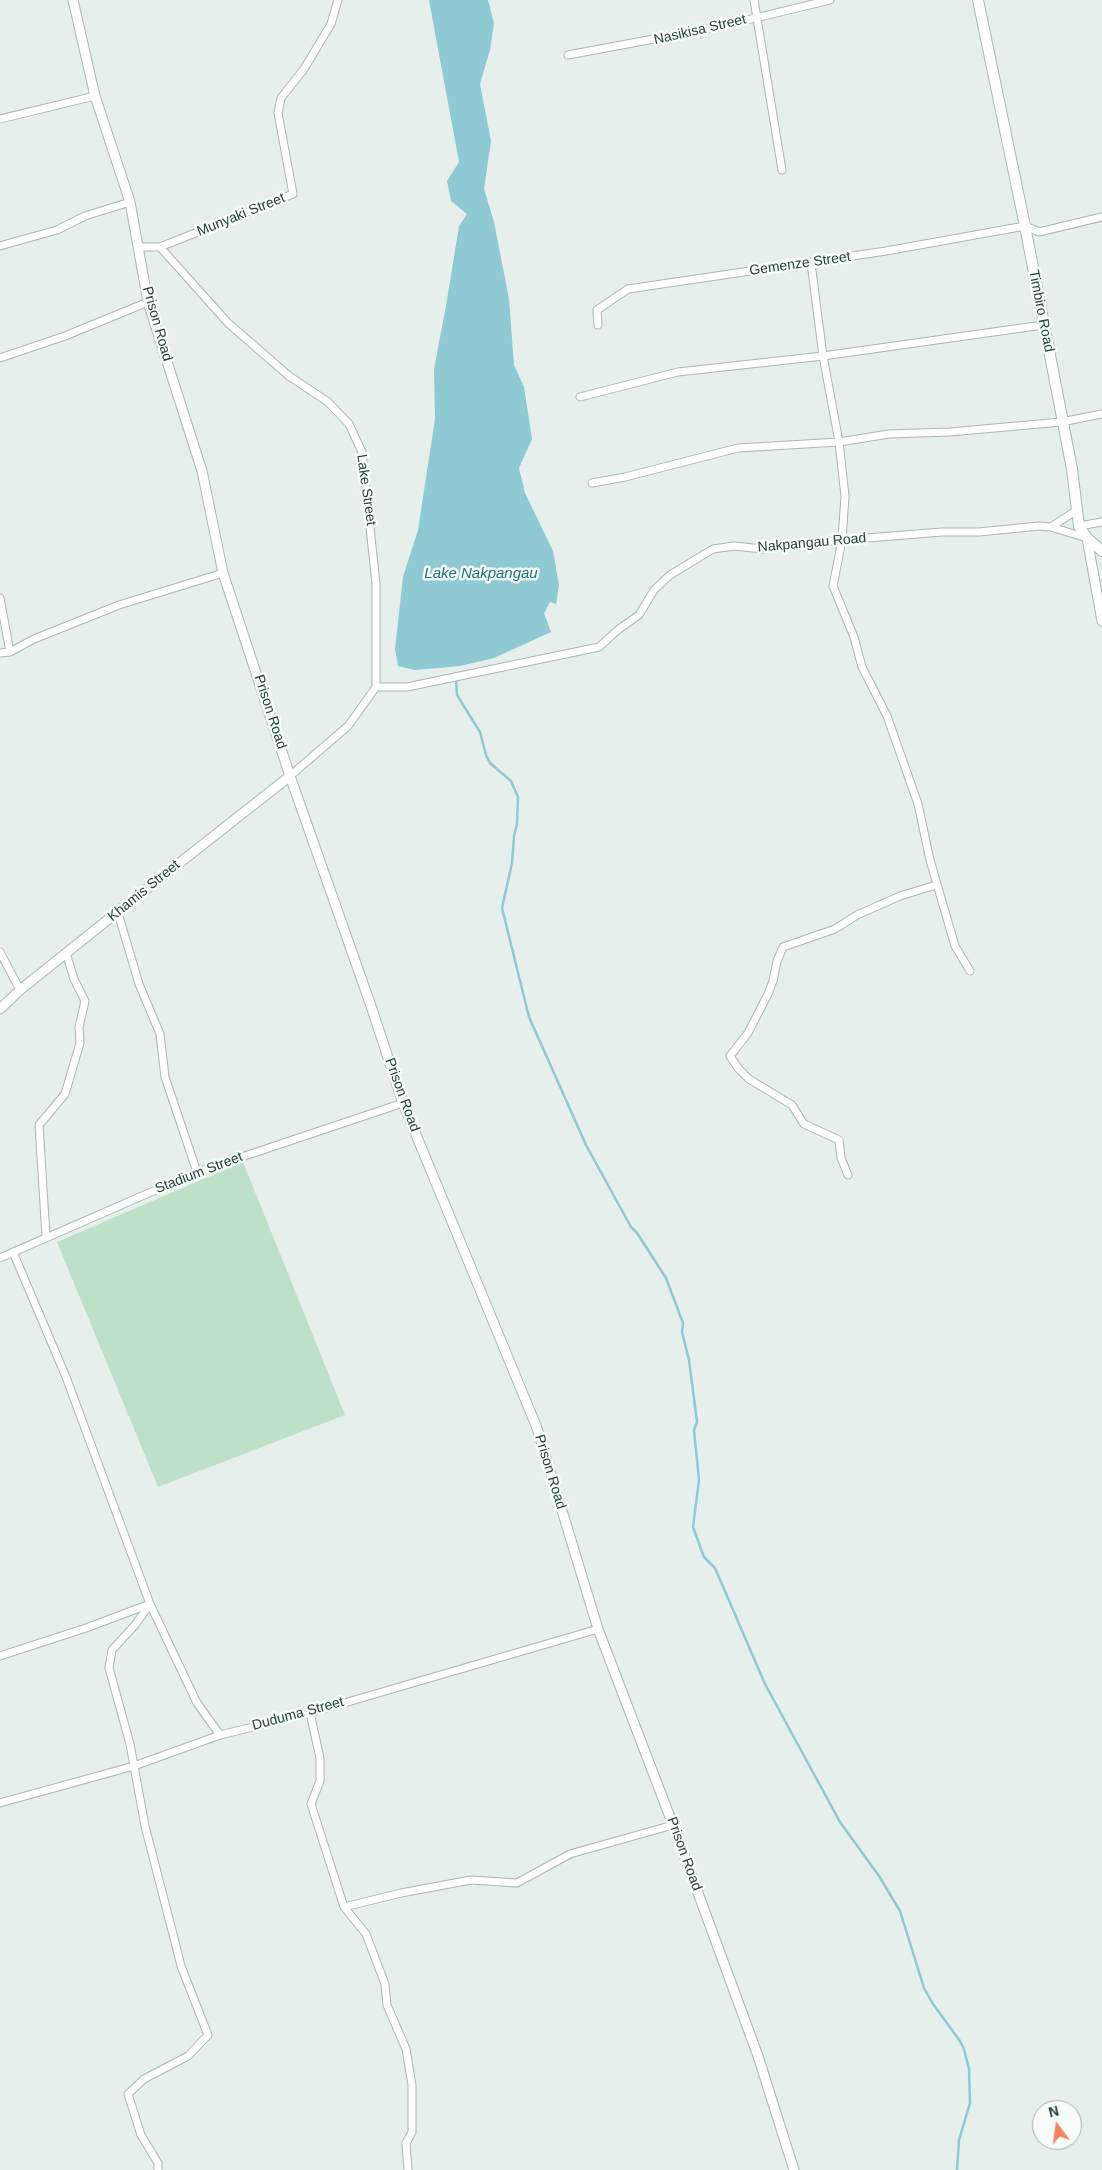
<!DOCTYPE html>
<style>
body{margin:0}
#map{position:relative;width:1102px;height:2170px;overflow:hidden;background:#e6efeb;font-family:Arial,sans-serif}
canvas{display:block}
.north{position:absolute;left:1032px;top:2100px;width:50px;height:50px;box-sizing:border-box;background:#f7fbf9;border:1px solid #a3b1ad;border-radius:50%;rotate:346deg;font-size:14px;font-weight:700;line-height:20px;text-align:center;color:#24423a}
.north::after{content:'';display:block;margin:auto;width:18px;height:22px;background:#f4845f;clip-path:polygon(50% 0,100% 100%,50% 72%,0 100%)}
</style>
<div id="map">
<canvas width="1102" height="2170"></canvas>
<div class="north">N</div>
</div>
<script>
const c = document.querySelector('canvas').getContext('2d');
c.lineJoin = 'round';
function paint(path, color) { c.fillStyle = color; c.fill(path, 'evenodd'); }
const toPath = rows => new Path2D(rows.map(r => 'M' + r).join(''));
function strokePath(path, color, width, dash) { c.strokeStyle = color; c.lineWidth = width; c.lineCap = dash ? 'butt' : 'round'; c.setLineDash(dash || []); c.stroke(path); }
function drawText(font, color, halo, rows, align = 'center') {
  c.font = font + ' Arial,sans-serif'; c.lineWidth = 5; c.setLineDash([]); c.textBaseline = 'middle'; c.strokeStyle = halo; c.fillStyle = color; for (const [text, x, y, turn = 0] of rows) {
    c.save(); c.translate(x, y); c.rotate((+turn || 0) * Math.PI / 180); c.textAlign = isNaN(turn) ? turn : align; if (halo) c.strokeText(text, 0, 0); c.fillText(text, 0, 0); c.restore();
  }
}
const green = toPath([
 [243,1162,345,1415,158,1487,57,1242]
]);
const water = toPath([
 [429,0,488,0,494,23,490,50,480,84,491,141,484,189,494,222,509,299,514,365,524,387,532,439,519,468,525,493,553,551,559,585,556,604,550,602,544,613,551,632,494,658,460,666,415,670,398,666,395,649,403,577,418,530,435,419,434,369,446,306,459,226,467,214,451,201,447,181,459,162]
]);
const stream = toPath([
 [456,679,457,695,480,732,486,755,490,763,511,781,518,797,517,824,514,836,512,863,502,908,529,1017,586,1145,631,1227,637,1233,666,1278,683,1323,682,1332,689,1360,697,1422,694,1430,699,1480,693,1527,704,1557,715,1568,765,1684,840,1822,879,1876,900,1911,924,1988,933,2004,960,2041,964,2049,969,2069,970,2103,959,2140,957,2170]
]);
const minor = toPath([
 [754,0,782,170],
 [568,55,718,27,830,0],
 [0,119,95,96],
 [0,246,57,230,85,216,130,202],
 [138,247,160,247,228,323,289,376,328,402,349,424,362,452,376,584,376,687,348,726,290,776],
 [160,247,293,194,278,113,281,98,304,69,331,24,338,0],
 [811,263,823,356,839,442,845,496,842,540,833,586,854,637,862,667,887,716,918,804,930,860,955,946,970,971],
 [598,325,597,310,628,289,886,251,1025,226,1039,232,1102,217],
 [0,358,65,336,148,302],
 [580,397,678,372,823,356,1043,325],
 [592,483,625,477,738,448,839,442,889,434,950,432,1061,422,1102,414],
 [1079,526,1102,522],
 [1051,527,1077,510],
 [0,598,10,652],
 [0,653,10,652,34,639,119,605,223,573],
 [376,687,407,687,599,647,619,629,639,615,654,590,670,575,713,549,734,546,763,549,842,540,942,532,979,532,1039,526,1051,527,1087,538],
 [118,913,139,984,160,1034,165,1077,197,1172],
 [0,952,20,990],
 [848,1175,841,1158,839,1140,804,1124,792,1105,749,1079,738,1068,730,1056,748,1033,768,994,773,981,777,961,783,947,835,929,857,915,900,896,936,885],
 [46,1236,39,1125,65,1094,80,1043,79,1027,85,1001,74,979,66,953],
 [13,1252,66,1377,150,1604,197,1703,220,1735],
 [0,1258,197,1172,403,1103],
 [150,1604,135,1625,112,1650,109,1668,130,1744,145,1826,175,1942,181,1966,208,2035,188,2056,144,2079,128,2094,141,2135,158,2163,158,2170],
 [0,1656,86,1628,150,1604],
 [310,1713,320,1758,320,1781,311,1804,344,1907,366,1934,385,1984,387,2005,406,2049,412,2085,412,2132,406,2143,408,2170],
 [0,1803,134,1766,220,1735,310,1713,598,1629],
 [344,1907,401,1893,471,1880,517,1883,570,1854,673,1825]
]);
const tertiary = toPath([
 [73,0,95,96,130,202,148,302,202,471,223,573,290,776,371,1006,403,1103,537,1428,598,1629,673,1825,758,2056,794,2170],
 [1087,538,1102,621],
 [0,1009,20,990,130,902,290,776]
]);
const secondary = toPath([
 [978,0,1025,226,1072,469,1079,526,1087,538,1102,551]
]);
const streetNames = [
 ["Nasikisa Street",700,30,-13],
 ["Munyaki Street",241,215,-22],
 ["Gemenze Street",800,264,-8],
 ["Timbiro Road",1041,311,79],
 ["Prison Road",157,324,74],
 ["Lake Street",366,490,82],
 ["Nakpangau Road",812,543,-5],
 ["Prison Road",270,712,72],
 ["Khamis Street",144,891,-39],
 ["Prison Road",402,1095,70],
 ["Stadium Street",199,1173,-21],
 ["Prison Road",550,1472,73],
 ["Duduma Street",298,1714,-15],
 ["Prison Road",684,1854,70]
];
const waterNames = [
 ["Lake Nakpangau",481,574]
];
paint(green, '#bfe0c8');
paint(water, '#8ec9d4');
strokePath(stream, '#8ec9d4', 2.5);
strokePath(minor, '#a8b8b2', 9);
strokePath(tertiary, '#a8b8b2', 11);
strokePath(secondary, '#a4bbb3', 12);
strokePath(minor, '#fff', 7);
strokePath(tertiary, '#fff', 9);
strokePath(secondary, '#fff', 10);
drawText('14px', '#24423a', '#f7fbf9', streetNames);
drawText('italic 15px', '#1c6f80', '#f7fbf9', waterNames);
</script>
